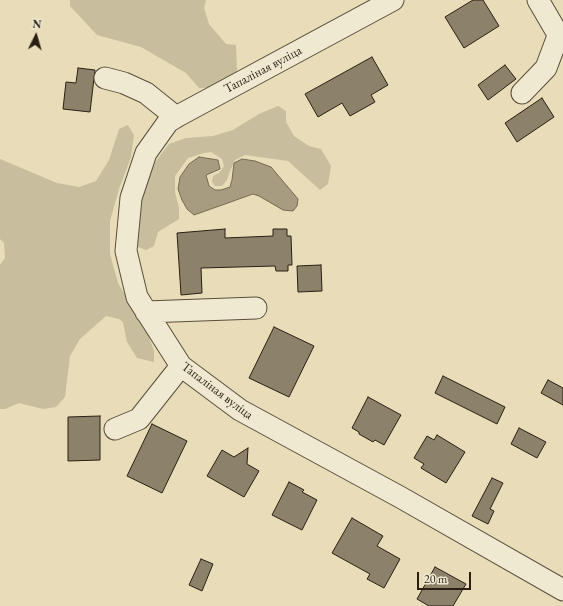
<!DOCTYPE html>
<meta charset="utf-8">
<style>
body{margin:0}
#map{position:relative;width:563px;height:606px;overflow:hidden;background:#e8ddb8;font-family:"EB Garamond",serif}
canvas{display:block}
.north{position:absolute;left:16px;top:16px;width:40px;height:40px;-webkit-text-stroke:3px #f0e9d1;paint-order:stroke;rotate:5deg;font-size:11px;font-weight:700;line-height:16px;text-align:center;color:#291f13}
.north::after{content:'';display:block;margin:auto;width:14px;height:18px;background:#291f13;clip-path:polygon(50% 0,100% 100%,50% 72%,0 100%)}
.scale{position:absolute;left:417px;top:572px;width:54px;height:18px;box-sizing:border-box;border:2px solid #291f13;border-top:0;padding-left:5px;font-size:12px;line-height:14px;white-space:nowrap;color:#291f13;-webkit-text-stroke:3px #f0e9d1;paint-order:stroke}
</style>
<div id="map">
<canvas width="563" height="606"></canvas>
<div class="north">N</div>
<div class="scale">20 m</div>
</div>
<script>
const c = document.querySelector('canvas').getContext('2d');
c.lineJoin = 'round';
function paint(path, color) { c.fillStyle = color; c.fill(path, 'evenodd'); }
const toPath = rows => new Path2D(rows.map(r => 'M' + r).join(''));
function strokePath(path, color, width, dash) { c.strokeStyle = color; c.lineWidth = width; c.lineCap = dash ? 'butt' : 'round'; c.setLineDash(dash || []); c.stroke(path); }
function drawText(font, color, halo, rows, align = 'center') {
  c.font = font + ' "EB Garamond",serif'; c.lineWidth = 3; c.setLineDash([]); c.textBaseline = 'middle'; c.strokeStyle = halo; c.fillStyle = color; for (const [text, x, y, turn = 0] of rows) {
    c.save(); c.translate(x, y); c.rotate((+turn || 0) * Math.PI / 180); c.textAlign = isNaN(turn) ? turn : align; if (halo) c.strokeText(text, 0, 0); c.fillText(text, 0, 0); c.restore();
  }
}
const green = toPath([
 [70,0,206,0,204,8,209,24,226,44,236,45,237,72,216,88,199,88,186,73,141,47,97,35,70,6],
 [278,106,286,111,286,122,294,136,309,146,321,149,331,166,328,184,320,190,288,161,245,155,235,160,230,171,227,180,222,186,215,186,212,182,213,176,219,173,224,166,222,159,211,152,204,153,188,158,175,176,175,192,179,208,179,219,158,232,154,246,146,250,138,247,138,202,147,178,156,161,169,144,186,138,213,136,233,130,259,114],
 [128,125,134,135,131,157,119,189,110,221,110,254,118,283,148,334,154,351,154,362,137,358,127,342,123,322,119,319,106,316,80,339,70,356,65,397,56,407,43,409,19,403,5,409,0,409,0,265,5,258,4,243,0,239,0,159,57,183,79,187,96,181,109,160,119,129]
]);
const water = toPath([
 [199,157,218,160,220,169,206,175,209,186,215,190,221,190,230,187,232,180,234,163,242,159,255,161,271,167,298,199,297,206,293,211,283,210,259,196,253,194,194,215,187,209,182,200,178,189,180,177,189,164,199,157]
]);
const building = toPath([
 [473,0,483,0,499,26,464,48,445,17,473,0],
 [372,57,388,85,371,95,375,102,350,116,342,103,318,117,305,94,372,57],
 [505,65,516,79,488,100,478,85,505,65],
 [78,68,95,70,90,112,63,109,66,82,76,83,78,68],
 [542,98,554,117,517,142,505,123,542,98],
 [225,229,225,238,273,236,273,229,287,229,287,236,291,236,292,265,288,265,288,271,276,271,275,266,201,268,202,293,181,295,177,233,225,229],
 [321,265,322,291,298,292,297,266,321,265],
 [274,327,314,346,289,397,249,378,274,327],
 [443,376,505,407,497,424,435,393,443,376],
 [548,380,563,388,563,405,541,393,548,380],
 [368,397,401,415,384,445,375,440,373,442,359,434,359,432,352,428,368,397],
 [100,416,100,460,68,461,68,417,100,416],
 [152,424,187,441,162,493,127,476,152,424],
 [519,428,546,442,537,458,511,444,519,428],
 [437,435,465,452,446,483,421,468,424,464,414,458,427,436,434,440,437,435],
 [248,448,247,464,259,471,244,497,207,476,222,450,234,457,248,448],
 [492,478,503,483,490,509,494,511,488,524,472,516,492,478],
 [289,482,304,490,302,492,317,500,302,530,272,515,289,482],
 [352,518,383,536,377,546,400,559,384,588,367,579,370,574,332,553,352,518],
 [201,559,213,564,202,591,189,585,201,559],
 [435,567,466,584,453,606,429,606,417,599,435,567]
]);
const minor = toPath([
 [393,0,176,117,168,122,146,153,131,198,126,251,137,297,181,366,240,410,400,497,563,590],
 [538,0,563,43],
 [105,78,124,83,146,93,176,117],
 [522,93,546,68,558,36],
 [146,312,256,308],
 [115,429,139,419,181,366]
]);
const streetNames = [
 ["Тапаліная вуліца",263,70,-28],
 ["Тапаліная вуліца",217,391,37]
];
paint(green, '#c8bd9c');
paint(water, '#a79c80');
strokePath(water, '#756a54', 1);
paint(building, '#8c8269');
strokePath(building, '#291f13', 1);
strokePath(minor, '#594e3c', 23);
strokePath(minor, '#f0e9d1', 21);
drawText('13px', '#291f13', '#f0e9d1', streetNames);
</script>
